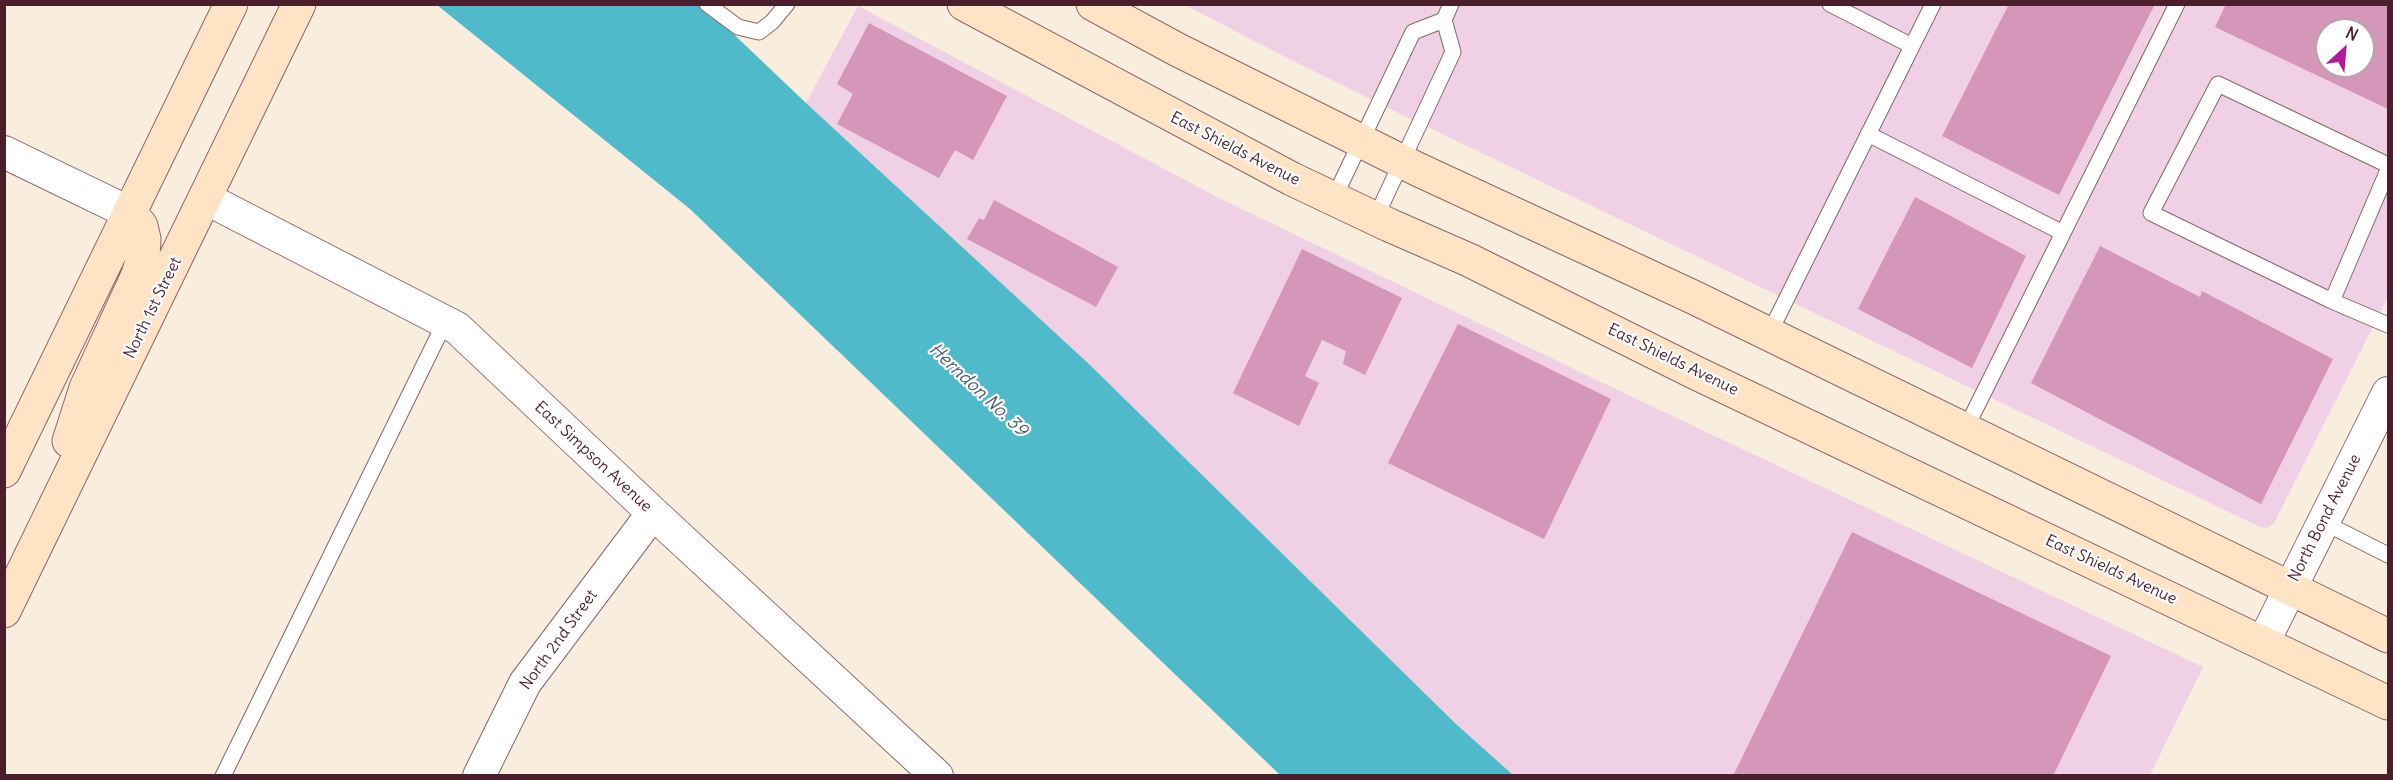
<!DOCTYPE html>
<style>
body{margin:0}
#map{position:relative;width:2393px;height:780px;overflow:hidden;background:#f9edde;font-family:Delius,sans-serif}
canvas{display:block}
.frame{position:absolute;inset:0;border:6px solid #4a1f2b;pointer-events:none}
.north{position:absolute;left:2315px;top:18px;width:60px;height:60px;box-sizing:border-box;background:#fff;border:2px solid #b7a5aa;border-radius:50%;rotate:26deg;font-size:16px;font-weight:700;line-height:24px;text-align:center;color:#4a1f2b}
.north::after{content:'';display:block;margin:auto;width:21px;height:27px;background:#b5179e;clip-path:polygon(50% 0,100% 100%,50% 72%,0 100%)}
</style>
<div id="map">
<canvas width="2393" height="780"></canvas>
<div class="frame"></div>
<div class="north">N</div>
</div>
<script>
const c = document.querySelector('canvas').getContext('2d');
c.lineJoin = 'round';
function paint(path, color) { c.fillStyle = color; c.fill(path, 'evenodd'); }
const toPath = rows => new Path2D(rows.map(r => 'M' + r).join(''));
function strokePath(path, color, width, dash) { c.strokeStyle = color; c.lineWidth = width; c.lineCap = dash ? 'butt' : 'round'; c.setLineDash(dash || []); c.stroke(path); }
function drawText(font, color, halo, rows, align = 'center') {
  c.font = font + ' Delius,sans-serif'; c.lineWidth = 4.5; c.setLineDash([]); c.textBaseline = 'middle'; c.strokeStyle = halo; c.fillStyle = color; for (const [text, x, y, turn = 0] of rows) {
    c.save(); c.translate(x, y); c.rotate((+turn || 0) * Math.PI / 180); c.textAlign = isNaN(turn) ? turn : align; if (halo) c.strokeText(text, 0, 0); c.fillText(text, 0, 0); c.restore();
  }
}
const built = toPath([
 [1185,5,2388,5,2388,297,2274,523,2267,528,2260,527,1413,120,1291,60],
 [2327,30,2363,30,2363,66,2327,66],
 [858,6,1217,197,1626,394,2203,667,2150,775,1513,775,1456,724,1090,365,806,103]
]);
const water = toPath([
 [437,5,703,5,806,103,1090,365,1456,724,1513,775,1280,775,690,209]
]);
const building = toPath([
 [2009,4,2155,4,2059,195,1942,136],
 [2226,4,2388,4,2388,109,2215,27],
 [2327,30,2363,30,2363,66,2327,66],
 [869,23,1007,96,973,160,955,150,939,178,837,124,853,94,837,84],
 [1915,197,2026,256,1972,368,1858,309],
 [994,200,1118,267,1096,307,967,239,979,218,984,220],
 [2100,246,2200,297,2202,291,2333,359,2261,504,2031,383],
 [1302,249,1402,298,1365,375,1343,364,1346,351,1322,340,1305,376,1319,383,1299,426,1233,393],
 [1458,324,1611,399,1544,539,1388,463],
 [1852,532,2111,656,2053,776,1733,776]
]);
const lane = toPath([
 [707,4,738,27,759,32,772,22,787,4],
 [1830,4,1912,46],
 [1444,20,1451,4],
 [1868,134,2063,233],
 [2388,165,2218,84,2151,213,2332,301,2388,325],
 [1334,198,1413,32,1444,20,1453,52,1375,219],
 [2332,301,2388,170],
 [1769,334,1933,4],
 [1965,430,2177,4],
 [2323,522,2388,555],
 [223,776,445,322]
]);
const street = toPath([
 [4,152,130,213],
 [207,199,457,328,653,513,937,776],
 [2263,643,2388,393],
 [479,776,525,683,653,513]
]);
const secondary = toPath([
 [964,4,1292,179,1389,225,1469,260,1694,372,2388,703],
 [1093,4,1178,50,1417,169,1693,297,2388,636],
 [69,441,86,388,138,275,143,258,144,239,141,226,130,213],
 [4,471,231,4],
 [4,611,299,4]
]);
const streetNames = [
 ["East Shields Avenue",1235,149,27],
 ["North 1st Street",153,308,-64],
 ["East Shields Avenue",1673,360,26],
 ["East Simpson Avenue",593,457,43],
 ["North Bond Avenue",2325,518,-63],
 ["East Shields Avenue",2111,570,25],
 ["North 2nd Street",559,640,-54]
];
const waterNames = [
 ["Herndon No. 39",978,390,43]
];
paint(built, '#f0d0e4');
paint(water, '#4ebaca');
paint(building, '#d496b9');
strokePath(lane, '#87676a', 17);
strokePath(street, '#87676a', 34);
strokePath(secondary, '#87676a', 35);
strokePath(lane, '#fff', 15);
strokePath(street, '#fff', 32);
strokePath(secondary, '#fee4c5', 33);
drawText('16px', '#4a1f2b', '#fff', streetNames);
drawText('italic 18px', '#4c5d6b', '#fff', waterNames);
</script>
